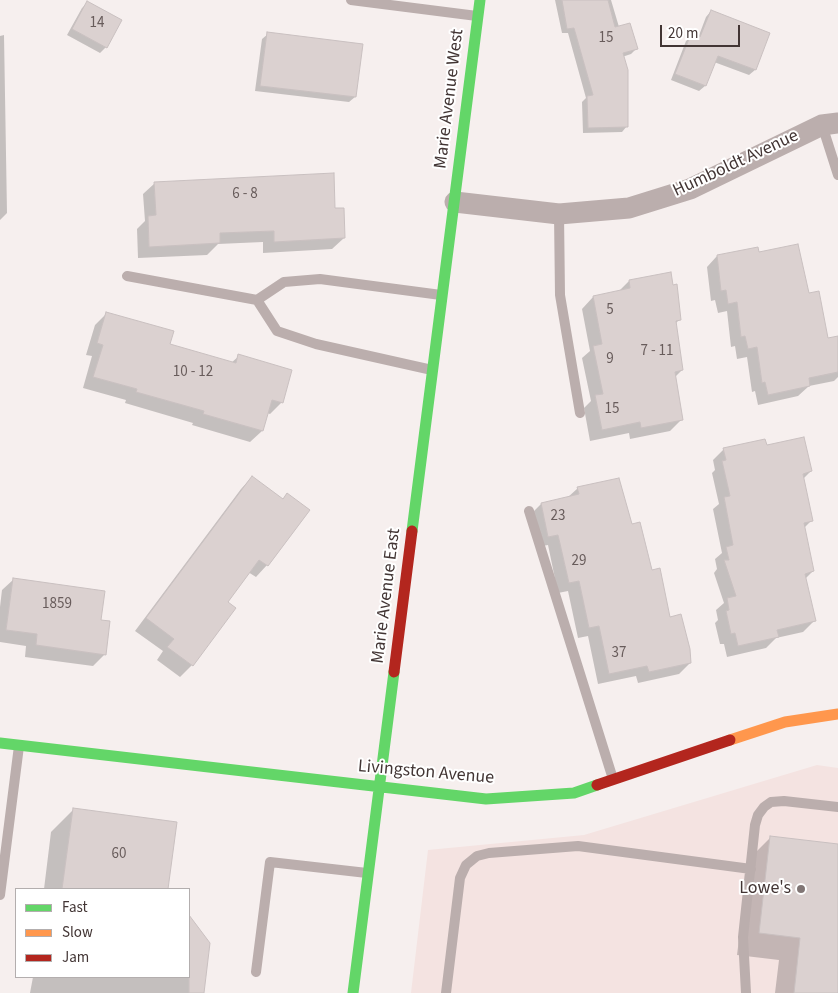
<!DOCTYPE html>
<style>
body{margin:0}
#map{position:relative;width:838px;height:993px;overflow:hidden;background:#f6efee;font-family:"Source Sans 3",sans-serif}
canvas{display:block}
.legend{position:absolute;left:15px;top:888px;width:175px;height:90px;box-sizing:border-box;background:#fff;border:1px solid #b3aeae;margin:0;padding:6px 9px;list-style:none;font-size:15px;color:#423534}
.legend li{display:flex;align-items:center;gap:10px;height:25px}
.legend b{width:25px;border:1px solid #b3aeae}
.scale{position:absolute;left:660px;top:25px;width:80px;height:22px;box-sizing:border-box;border:2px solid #423534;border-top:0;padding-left:6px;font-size:15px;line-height:18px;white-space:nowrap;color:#423534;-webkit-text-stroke:4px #fff;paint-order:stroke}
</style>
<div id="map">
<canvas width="838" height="993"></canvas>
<ul class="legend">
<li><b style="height:6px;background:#63d668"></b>Fast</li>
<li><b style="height:6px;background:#ff974d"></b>Slow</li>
<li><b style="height:6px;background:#b3261e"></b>Jam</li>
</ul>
<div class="scale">20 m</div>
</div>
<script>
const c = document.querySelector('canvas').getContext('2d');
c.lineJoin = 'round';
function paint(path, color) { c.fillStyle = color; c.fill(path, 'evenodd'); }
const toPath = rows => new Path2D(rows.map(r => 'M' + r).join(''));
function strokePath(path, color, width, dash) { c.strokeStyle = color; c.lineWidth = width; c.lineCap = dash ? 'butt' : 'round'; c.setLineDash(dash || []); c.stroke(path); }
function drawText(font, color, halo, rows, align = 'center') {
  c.font = font + ' "Source Sans 3",sans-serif'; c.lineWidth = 4; c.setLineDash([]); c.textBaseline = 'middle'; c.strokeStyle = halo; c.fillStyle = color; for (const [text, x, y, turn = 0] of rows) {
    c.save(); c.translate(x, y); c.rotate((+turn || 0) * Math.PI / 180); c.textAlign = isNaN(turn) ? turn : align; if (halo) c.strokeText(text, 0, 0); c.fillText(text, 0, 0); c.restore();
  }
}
const built = toPath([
 [817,765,838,768,838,993,411,993,428,850,584,835]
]);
const shadow = toPath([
 [555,0,611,0,619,27,636,49,631,54,622,57,627,126,622,132,583,133,582,102,586,98,568,33,562,33],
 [88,2,121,20,106,47,100,53,67,35,82,8],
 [711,11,769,34,755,70,749,75,714,62,705,86,699,91,671,80,686,41,692,36,698,38,706,17],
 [268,34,355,97,349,102,255,91,262,39],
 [4,35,7,213,0,220,0,36],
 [155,183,334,210,344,238,332,249,263,253,263,242,218,244,207,255,138,258,137,229,145,221,143,194],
 [758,254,808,295,828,339,838,338,838,377,834,381,809,386,798,396,758,405,755,391,752,392,747,357,737,359,735,346,731,347,727,311,718,313,715,300,711,301,707,267,717,256],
 [629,281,680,319,676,323,682,370,675,377,682,419,670,431,630,439,629,433,590,441,584,408,591,401,582,358,590,351,582,309,593,297,618,292],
 [107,313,169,345,231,363,239,356,282,402,270,414,267,413,262,431,250,442,192,425,193,423,125,403,126,400,83,388,92,356,86,355,95,325],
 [766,447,811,471,803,479,812,520,804,528,813,571,805,579,814,621,803,632,776,638,766,648,727,657,724,644,720,644,715,623,718,620,716,610,724,603,714,573,717,569,715,559,722,553,713,509,719,504,712,473,715,470,713,460,724,449],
 [252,477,282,500,287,494,267,565,256,577,248,572,226,602,234,609,192,665,180,677,157,660,163,651,135,631,241,489],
 [578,488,631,526,669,618,690,663,679,674,638,683,636,676,598,684,588,636,578,638,568,591,558,593,548,545,537,547,530,515,541,504,567,498],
 [14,579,100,621,105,654,93,666,25,657,26,646,0,642,0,607,2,590],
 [73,810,166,889,167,889,44,889,51,832],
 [771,837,838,845,838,993,775,993,779,960,737,955,749,859],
 [189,917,209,943,203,993,30,993,33,977,189,977]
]);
const building = toPath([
 [562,0,608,0,615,27,630,23,638,49,623,53,628,70,628,127,588,128,587,96,593,95,574,28,567,29,562,0],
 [87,1,122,20,107,48,72,29,87,1],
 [711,10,770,33,756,70,718,56,706,86,675,74,691,34,700,37,711,10],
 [267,32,363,44,356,97,260,86,267,32],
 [334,173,335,208,344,208,345,238,274,242,274,231,220,233,220,243,149,247,148,216,156,215,154,182,334,173],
 [798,244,809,293,819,291,828,338,838,336,838,372,809,378,810,386,768,395,765,382,762,383,757,347,748,349,745,336,741,337,737,302,728,304,726,290,721,291,717,255,758,247,759,252,798,244],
 [671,272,673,285,677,284,681,320,676,321,683,370,675,372,683,420,641,428,640,422,602,430,595,395,603,394,593,346,602,344,593,296,630,288,629,280,671,272],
 [106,312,174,331,170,344,236,363,238,354,292,370,283,403,272,400,263,431,203,414,204,411,136,392,137,389,93,377,103,345,97,343,106,312],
 [804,437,812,471,803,474,813,521,804,523,814,571,805,574,816,621,777,630,779,637,738,646,735,633,731,634,726,611,729,610,727,598,736,596,724,560,729,560,726,547,733,545,724,497,730,496,722,461,726,460,723,448,765,439,767,445,804,437],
 [252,476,283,499,287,493,310,510,268,566,259,560,228,602,236,608,193,666,167,647,174,639,146,618,252,476],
 [619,478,632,524,640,522,652,570,660,568,670,617,681,614,690,649,691,663,649,672,647,666,609,674,599,626,589,628,579,581,569,583,558,535,548,537,541,503,579,494,577,487,619,478],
 [13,578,105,591,101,620,110,621,106,655,36,645,37,634,6,630,13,578],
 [73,808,177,822,168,889,62,889,73,808],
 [770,836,838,844,838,993,794,993,800,938,759,933,770,836],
 [189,915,210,943,204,993,189,993,189,915]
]);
const lane = toPath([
 [351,0,477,16],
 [822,125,838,175],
 [559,214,560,295,580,413],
 [127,276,257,300,284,282,320,279,441,295],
 [257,300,277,331,316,344,432,370],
 [529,511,613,779],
 [0,895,19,746],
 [256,972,270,862,367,873],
 [446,993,460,878,466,865,477,856,489,853,578,846,751,869],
 [746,993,743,937,755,825,758,815,764,807,771,802,784,801,838,807]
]);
const street = toPath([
 [455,202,559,214,629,208,690,189,822,125,838,123]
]);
const fast = toPath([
 [412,531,480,0],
 [0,743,486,799,574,793,597,785],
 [353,993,394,672]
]);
const slow = toPath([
 [730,740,785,722,838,714]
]);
const jam = toPath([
 [394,672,412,531],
 [597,785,730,740]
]);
const markers = [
 [801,889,5,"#817675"]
];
const numberNames = [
 ["14",97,24],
 ["15",606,39],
 ["6 - 8",245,195],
 ["5",610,311],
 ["7 - 11",657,352],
 ["9",610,360],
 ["10 - 12",193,373],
 ["15",612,410],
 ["23",558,517],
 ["29",579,562],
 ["1859",57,605],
 ["37",619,654],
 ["60",119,855]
];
const streetNames = [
 ["Marie Avenue West",450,99,-83],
 ["Humboldt Avenue",736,164,-25],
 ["Marie Avenue East",387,596,-83],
 ["Livingston Avenue",426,773,5]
];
const poiNames = [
 ["Lowe's",791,889]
];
paint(built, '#f4e3e1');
paint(shadow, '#0003');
paint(building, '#dbd1d0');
strokePath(building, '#c9c0c0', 1);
strokePath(lane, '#bbaead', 10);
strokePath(street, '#bbaead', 21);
strokePath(fast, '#63d668', 11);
strokePath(slow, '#ff974d', 11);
strokePath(jam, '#b3261e', 11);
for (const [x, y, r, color] of markers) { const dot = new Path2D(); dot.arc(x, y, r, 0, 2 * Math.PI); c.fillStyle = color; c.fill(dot); strokePath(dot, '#fff', 2); }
drawText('15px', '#685c5b', null, numberNames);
drawText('18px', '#423534', '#fff', streetNames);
drawText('18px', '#423534', '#fff', poiNames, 'right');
</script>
